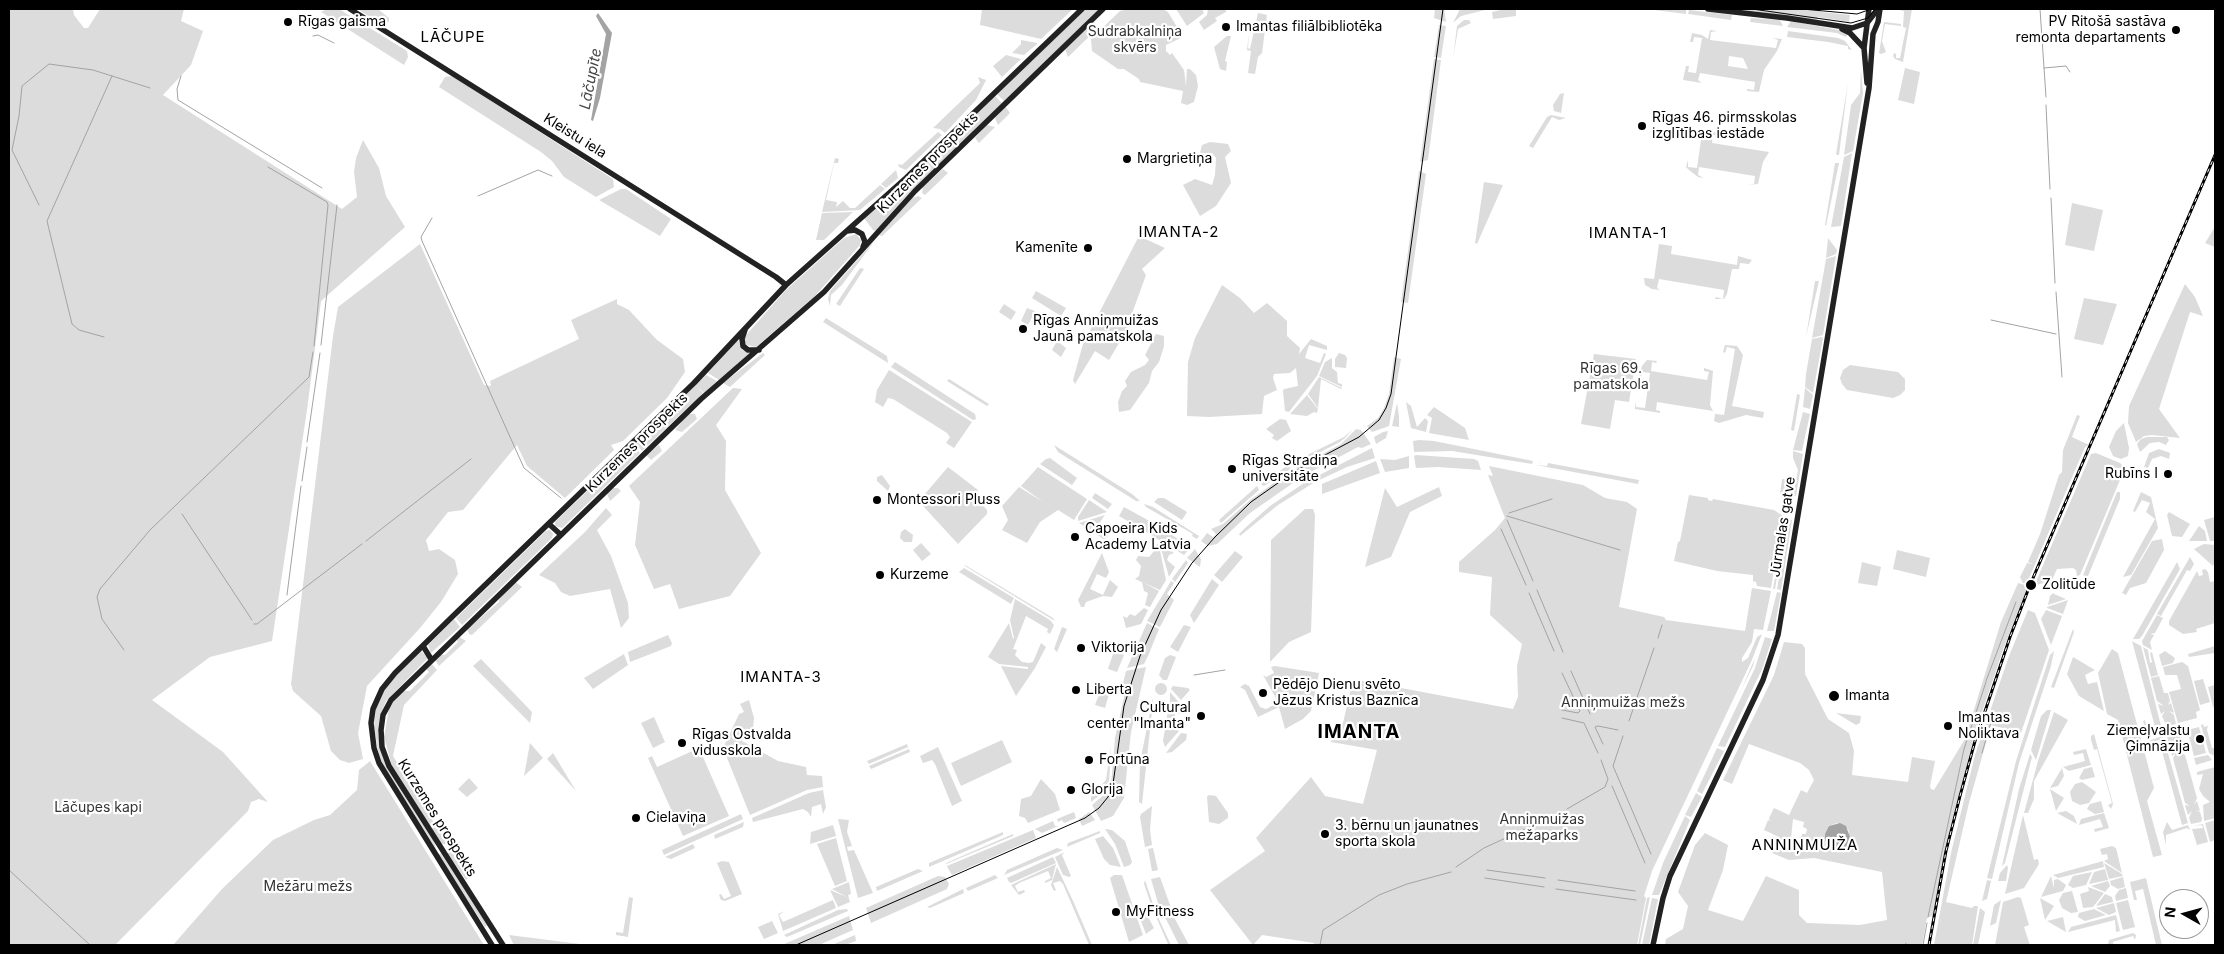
<!DOCTYPE html>
<meta charset="utf-8">
<style>
body{margin:0}
#map{position:relative;width:2224px;height:954px;overflow:hidden;background:#fff;font-family:Inter,sans-serif}
canvas{display:block}
.frame{position:absolute;inset:0;border:10px solid #000;pointer-events:none}
.north{position:absolute;left:2159px;top:889px;width:50px;height:50px;box-sizing:border-box;background:#fff;border:1px solid #999;border-radius:50%;rotate:277deg;font-size:14px;font-weight:700;line-height:20px;text-align:center;color:#000}
.north::after{content:'';display:block;margin:auto;width:18px;height:22px;background:#000;clip-path:polygon(50% 0,100% 100%,50% 72%,0 100%)}
</style>
<div id="map">
<canvas width="2224" height="954"></canvas>
<div class="frame"></div>
<div class="north">N</div>
</div>
<script>
const c = document.querySelector('canvas').getContext('2d');
c.lineJoin = 'round';
function paint(path, color) { c.fillStyle = color; c.fill(path, 'evenodd'); }
const toPath = rows => new Path2D(rows.map(r => 'M' + r).join(''));
function strokePath(path, color, width, dash) { c.strokeStyle = color; c.lineWidth = width; c.lineCap = dash ? 'butt' : 'round'; c.setLineDash(dash || []); c.stroke(path); }
function drawText(font, color, halo, rows, align = 'center') {
  c.font = font + ' Inter,sans-serif'; c.lineWidth = 4.5; c.setLineDash([]); c.textBaseline = 'middle'; c.strokeStyle = halo; c.fillStyle = color; for (const [text, x, y, turn = 0] of rows) {
    c.save(); c.translate(x, y); c.rotate((+turn || 0) * Math.PI / 180); c.textAlign = isNaN(turn) ? turn : align; if (halo) c.strokeText(text, 0, 0); c.fillText(text, 0, 0); c.restore();
  }
}
const green = toPath([
 [9,9,73,9,74,15,84,28,88,28,100,9,184,9,181,21,203,31,191,65,163,95,342,209,357,197,354,172,356,158,363,140,379,168,386,196,405,227,321,301,307,410,272,641,210,657,152,700,223,752,268,802,259,799,251,802,248,811,115,945,9,945],
 [327,9,339,9,407,51,408,57,404,65,321,12],
 [358,9,378,9,389,18,389,22,378,23],
 [982,9,1073,9,1041,39,980,25],
 [1085,9,1099,9,1004,101,997,94],
 [1128,9,1163,9,1168,12,1183,37,1166,45,1166,51,1170,55,1172,53,1184,70,1186,86,1187,69,1190,69,1196,75,1198,86,1194,102,1187,105,1181,103,1183,91,1140,82,1139,79,1124,69,1118,69,1092,51,1091,39,1120,11],
 [1176,9,1202,9,1204,13,1187,26],
 [1208,9,1226,9,1226,12,1215,18,1217,21,1204,30,1199,22,1207,15],
 [1435,9,1444,9,1446,22,1434,18],
 [1460,9,1489,9,1461,16,1453,23],
 [1505,9,1516,10,1516,16,1493,19,1492,12],
 [1647,9,1677,9,1686,10,1686,14],
 [1736,9,1821,9,1821,12,1850,15,1849,22,1818,17,1817,20],
 [1894,9,1912,9,1903,62,1895,59,1893,56,1894,53,1896,54,1896,58,1900,58,1906,28,1903,27,1904,11],
 [1689,10,1732,15,1731,20,1688,14],
 [1258,13,1267,15,1262,53,1258,57,1255,74,1248,73,1251,51,1247,50,1249,33,1248,48,1250,49],
 [1751,18,1780,20,1783,26,1750,22],
 [1464,20,1469,20,1471,23,1458,29,1453,59,1457,26],
 [1791,21,1844,31,1848,33,1846,37,1837,33,1787,27],
 [1094,22,1099,27,1068,57,1065,49],
 [1884,22,1901,24,1901,26,1885,24,1882,41,1886,52,1881,54,1879,53],
 [1439,25,1446,26,1441,58,1434,57],
 [1710,30,1717,31,1711,32,1710,40,1776,48,1778,40,1773,38,1782,39,1777,51,1764,70,1759,92,1747,91,1747,89,1754,90,1755,82,1700,73,1698,80,1702,83,1683,80,1686,66,1689,66,1688,72,1696,73,1702,38,1694,37,1693,42,1690,42,1692,33,1702,35,1708,39],
 [1729,56,1743,58,1748,69,1728,66],
 [1788,31,1838,38,1845,41,1852,50,1848,49,1848,46,1828,42,1787,37],
 [1227,36,1231,36,1225,61,1227,62,1226,71,1220,69,1214,47],
 [1021,40,1037,43,1037,44,1024,55,1012,53,1021,44],
 [1006,55,1021,59,1002,77,993,66],
 [1434,59,1441,60,1428,160,1420,162],
 [1905,68,1920,72,1914,104,1898,100],
 [1861,70,1863,93,1853,151,1844,155,1851,105,1860,93],
 [452,76,613,179,614,187,596,197,564,177,552,161,541,152,439,87,445,77],
 [978,77,986,80,976,100,945,133,940,129,933,128,980,83],
 [1848,83,1839,155,1837,155,1836,154],
 [1564,93,1561,113,1554,111,1553,105,1560,94],
 [995,96,1002,103,907,195,876,231,873,230,864,218],
 [1005,106,1010,113,998,125,995,118],
 [1551,115,1566,118,1559,120,1552,117,1533,148,1529,146,1547,117],
 [987,125,995,127,979,143,975,138],
 [1696,130,1720,133,1720,135,1713,135,1712,143,1769,152,1763,162,1758,184,1747,185,1754,184,1755,176,1699,167,1698,175,1704,178,1698,177,1689,170,1686,167,1688,160,1688,167,1697,168,1702,133,1694,131,1692,138,1692,132],
 [938,132,942,135,906,170,899,167,898,164,902,165],
 [1210,142,1228,144,1231,151,1225,157,1231,183,1216,206,1200,216,1183,185,1195,179,1212,185,1215,175,1216,158,1212,153,1200,153,1202,145],
 [1852,153,1841,226,1831,227,1844,157],
 [835,158,839,159,838,163,834,163,826,200,837,202,836,207,843,201,850,208,855,208,880,185,885,189,860,210,822,212],
 [1835,163,1839,163,1826,226,1825,225],
 [943,169,948,173,925,195,922,193,923,187],
 [896,170,898,178,886,188,881,184],
 [1419,171,1426,174,1408,303,1401,302],
 [1484,182,1503,185,1477,244,1475,243],
 [621,189,626,189,671,219,660,236,599,200],
 [918,196,922,198,882,236,879,235,912,198],
 [2072,203,2103,210,2094,251,2065,245],
 [853,212,824,240,816,240,822,213],
 [2215,227,2215,247,2205,243],
 [856,234,861,240,860,245,815,296,756,347,746,345,744,339,747,334,786,290,844,238],
 [1139,236,1165,248,1142,269,1146,275,1125,333,1109,360,1095,351,1075,384,1073,380,1083,344],
 [1828,238,1837,250,1836,254,1826,258],
 [876,239,842,285,831,295,830,306,828,299,830,291],
 [420,244,484,385,491,386,490,381,579,339,571,320,617,299,617,304,629,310,657,340,683,359,685,372,667,398,623,441,611,445,614,450,565,498,527,466,517,445,463,510,448,512,426,540,429,551,439,549,455,560,458,574,441,602,420,628,367,686,358,733,363,759,349,763,340,760,331,751,321,716,293,691,291,684,333,336,338,307],
 [1659,244,1672,246,1671,254,1737,265,1738,256,1752,260,1749,264,1740,263,1739,269,1732,269,1727,294,1724,299,1715,299,1716,297,1723,299,1724,290,1659,279,1657,288,1660,290,1652,289,1645,285,1644,278,1654,279],
 [1836,256,1823,335,1812,338,1826,259],
 [860,268,864,269,840,306,836,304],
 [1815,281,1819,281,1806,337],
 [2185,284,2195,297,2203,316,2190,312,2159,409,2180,438,2152,435,2144,436,2136,442,2128,423,2129,406],
 [1222,285,1240,298,1254,313,1267,303,1287,321,1287,336,1300,348,1299,354,1311,339,1327,346,1327,350,1309,345,1305,358,1320,363,1324,353,1326,354,1317,376,1289,412,1285,411,1283,391,1284,389,1298,386,1296,368,1290,373,1274,374,1273,378,1277,390,1264,396,1262,414,1209,417,1187,416,1188,362,1195,338],
 [1036,291,1066,308,1061,316,1032,298],
 [2084,298,2117,304,2103,345,2074,339],
 [1004,304,1016,312,1011,320,999,312],
 [1027,308,1035,311,1028,325,1021,321],
 [826,318,887,356,888,363,823,322],
 [1156,334,1164,336,1164,346,1159,362,1152,371,1149,383,1130,410,1119,412,1118,402,1122,391,1127,386,1125,381,1131,372,1145,365,1149,360,1145,355],
 [1822,337,1823,338,1813,393,1805,387,1806,374,1812,339],
 [738,340,742,350,751,354,719,380,708,373],
 [1057,341,1066,348,1061,357,1052,350],
 [1725,345,1737,346,1743,355,1732,406,1764,412,1763,418,1746,415,1719,423,1714,421,1715,414,1724,415,1735,349,1727,347,1725,353,1723,352],
 [763,353,765,355,730,387,723,383],
 [1339,353,1345,355,1347,358,1346,368,1335,367,1335,359],
 [1594,354,1636,359,1629,402,1615,400,1610,429,1581,424],
 [1394,357,1401,359,1389,426,1372,432,1367,426,1378,418,1384,408,1389,394],
 [1332,358,1332,368,1337,372,1338,383,1342,384,1342,387,1319,376,1325,362],
 [1647,360,1657,361,1656,363,1652,362,1651,371,1707,380,1709,372,1704,371,1704,368,1713,371,1710,405,1713,411,1657,402,1656,410,1660,411,1660,413,1635,409,1635,401,1636,407,1645,408,1650,373,1642,372,1641,378,1639,377,1642,366],
 [895,362,975,414,976,419,973,420,891,367],
 [1850,365,1898,372,1905,379,1905,390,1900,395,1893,398,1847,390,1842,384,1840,378,1843,370],
 [889,370,972,422,954,448,946,443,950,437,947,433,893,399,888,398,883,407,875,402,877,390],
 [706,375,717,381,704,393,696,385],
 [1319,377,1342,388,1341,389,1321,379,1318,408,1308,394],
 [949,379,989,404,987,406,947,381],
 [696,385,703,393,642,451,636,444],
 [733,388,742,389,716,425,726,441,725,490,761,553,730,596,679,609,670,584,654,589,635,545,640,502,629,486],
 [1805,388,1813,395,1810,409,1803,407],
 [1797,394,1800,395,1794,431,1791,430],
 [1307,395,1318,409,1317,413,1314,412,1307,416,1290,414],
 [1406,402,1411,406,1417,427,1425,418,1428,421,1426,432,1411,428],
 [1397,403,1399,416,1399,427,1392,426],
 [1434,407,1465,428,1469,440,1429,433,1432,418,1427,415],
 [1803,412,1810,414,1802,451,1793,450],
 [688,414,695,414,697,419,682,432,675,430],
 [2077,415,2080,416,2072,437,2089,445,2085,447,2027,583,2023,583,2020,577,2027,563,2033,564,2028,562,2040,534,2059,475,2062,472,2063,450],
 [1280,419,1286,420,1291,431,1277,441,1272,438,1274,435,1266,429],
 [2124,423,2129,448,2128,456,2121,459,2113,456,2109,447,2116,431],
 [1353,429,1345,438,1340,442,1299,463,1297,460,1344,437],
 [1356,429,1361,430,1371,444,1362,448,1358,447,1305,475,1296,468,1341,444],
 [1383,432,1388,431,1386,438,1376,444,1374,437],
 [2147,437,2167,437,2169,440,2166,445,2159,442,2150,443,2140,452,2137,444,2141,439],
 [1419,440,1434,441,1543,463,1533,461,1532,464,1452,451,1414,452,1413,441],
 [659,445,662,451,651,460,646,455],
 [1054,445,1132,494,1140,501,1136,501,1058,452],
 [634,446,640,453,562,528,555,526,555,522],
 [1372,448,1375,458,1347,467,1315,482,1278,505,1240,536,1239,534,1245,528,1270,506,1304,483],
 [2159,449,2170,453,2169,459,2161,456,2152,459,2148,468,2144,467,2149,453],
 [1793,451,1803,454,1796,496,1793,495,1798,470,1793,458],
 [2096,453,2120,463,2125,468,2080,575,2077,576,2076,570,2073,568,2057,569,2052,580,2034,586,2091,454],
 [1416,455,1474,459,1478,461,1481,470,1438,467,1416,468,1414,456],
 [1409,456,1409,468,1385,472,1380,459,1395,460],
 [1050,458,1077,478,1072,485,1040,464,1046,459],
 [1376,461,1380,473,1322,494,1322,484],
 [1548,463,1639,480,1638,484,1536,465,1547,466],
 [1288,465,1291,469,1264,486,1261,484],
 [1489,466,1583,485,1605,498,1627,502,1637,509,1619,607,1664,617,1666,620,1745,631,1752,588,1771,591,1763,630,1754,629,1752,642,1742,658,1742,662,1748,658,1757,637,1762,634,1751,662,1652,871,1644,896,1646,898,1637,945,1314,945,1314,943,1262,935,1253,945,1210,890,1265,851,1256,838,1311,777,1325,796,1363,804,1377,750,1331,742,1336,723,1343,723,1353,679,1513,709,1518,697,1517,666,1522,644,1490,615,1492,577,1459,572,1459,562,1495,530,1505,518,1488,475,1493,476],
 [948,467,978,490,979,501,987,510,987,514,958,544,923,506,924,495],
 [1038,467,1087,499,1074,520,1058,510,1040,522,1027,543,1002,530,1008,520,1002,506,1019,487,1043,502,1021,486],
 [1292,470,1296,476,1296,481,1250,513,1217,544,1208,546,1201,541,1207,533,1213,537,1216,534,1211,529,1223,524,1250,500],
 [882,475,890,486,888,491,877,481,877,477],
 [1782,479,1785,479,1787,485,1787,495,1780,494],
 [1257,486,1259,490,1221,523,1219,520],
 [1439,487,1442,496,1410,512,1391,557,1365,567,1385,488,1397,507],
 [611,488,618,488,621,491,610,501,607,494],
 [2117,492,2120,492,2120,499,2088,576,2085,576,2083,575],
 [2141,492,2151,497,2158,528,2131,575,2123,577,2155,519,2146,512,2150,503,2142,500,2135,512,2133,511],
 [1095,493,1112,504,1108,509,1092,498],
 [1689,495,1708,498,1708,500,1712,501,1713,499,1774,510,1783,516,1771,588,1757,586,1756,582,1753,581,1753,575,1717,571,1674,561,1678,542,1680,541],
 [1158,498,1164,498,1187,512,1182,520,1154,502],
 [1089,500,1107,512,1078,521,1078,517],
 [1144,504,1153,507,1199,536,1197,539,1192,536,1193,534,1146,507],
 [1124,507,1155,524,1154,527,1148,533,1119,516],
 [606,508,612,515,597,530,611,556,628,603,629,618,621,628,610,589,570,596,561,592,555,583,539,575,585,532],
 [1305,509,1313,509,1315,515,1311,632,1289,642,1270,662,1271,540],
 [2169,512,2190,524,2182,537,2172,536,2167,515],
 [1105,515,1095,529,1091,530,1079,523],
 [2215,517,2215,541,2210,541,2204,520],
 [1787,519,1775,589,1773,589,1785,520],
 [1789,519,1792,520,1781,590,1777,589],
 [1105,523,1110,531,1107,538,1103,539,1098,535],
 [2199,526,2205,531,2207,541,2189,541],
 [1159,527,1191,547,1184,555,1151,535],
 [905,529,913,535,912,542,904,542,900,538,901,532],
 [550,530,553,534,552,538,462,625,456,618,546,531],
 [2162,539,2164,550,2146,583,2130,588,2126,595,2122,593,2152,541],
 [921,543,931,554,922,561,913,550],
 [1157,544,1159,546,1166,580,1160,590,1135,579,1139,576,1141,566,1136,560,1138,556,1149,557,1155,550,1154,549],
 [2204,544,2215,545,2215,562,2213,566,2194,549],
 [1160,545,1174,553,1169,555,1167,560,1175,567,1169,577],
 [1195,549,1201,559,1200,567,1187,558],
 [1897,550,1930,558,1926,577,1893,569],
 [1235,551,1243,557,1222,582,1214,575],
 [1102,553,1109,572,1106,578,1097,574,1090,589,1103,595,1110,580,1118,587,1112,597,1103,596,1086,602,1084,607,1081,607,1078,600],
 [2190,557,2194,564,2190,571,2187,570,2161,616,2157,614],
 [1186,560,1188,563,1175,582,1172,579],
 [1862,562,1881,567,1877,586,1858,583],
 [2177,562,2180,569,2142,636,2139,639,2133,639],
 [965,565,1053,618,1055,621,965,566],
 [964,568,1014,598,1011,604,959,572],
 [2205,569,2208,572,2210,582,2215,581,2215,623,2196,629,2197,632,2183,634,2169,625,2169,621,2197,571,2199,576,2203,575,2202,570],
 [1212,579,1219,585,1194,623,1190,615],
 [514,581,522,587,472,635,469,634,467,629,499,602,499,600],
 [1171,581,1174,583,1167,594,1174,600,1160,627,1147,621],
 [1142,582,1159,591,1150,607,1145,605,1148,593,1144,591],
 [2018,583,2028,586,2004,647,1975,733,1950,828,1933,916,1927,918,1922,945,1665,945,1666,939,1683,929,1688,906,1678,892,1695,845,1705,833,1728,845,1723,870,1708,910,1743,921,1766,876,1799,890,1799,915,1807,923,1860,925,1887,920,1882,872,1814,858,1789,860,1772,853,1779,837,1764,830,1768,820,1770,821,1769,818,1774,808,1789,815,1801,790,1807,793,1814,780,1809,770,1800,763,1749,744,1732,784,1723,780,1774,675,1784,642,1802,644,1805,648,1805,674,1828,719,1849,733,1854,751,1852,775,1908,782,1912,757,1923,759,1935,761,1930,786,1931,789,1934,790,1965,739,2001,622],
 [1793,819,1804,822,1803,827,1807,829,1806,834,1802,834,1800,843,1791,838],
 [1837,823,1848,829,1849,833,1849,844,1844,849,1833,845,1834,840,1829,839,1829,826],
 [1777,592,1781,593,1774,631,1767,631],
 [2053,593,2054,594,2066,599,2048,605,2050,596],
 [1015,599,1050,620,1054,625,1050,634,1047,632,1048,629,1026,616,1013,649,1017,650,1015,655,1022,662,1029,663,1033,662,1041,643,1046,647,1035,668,1016,696,1001,666,1028,669,1028,667,999,664,988,657,1009,623,1013,639,1014,638,1010,620],
 [2068,600,2063,614,2047,608,2047,607],
 [1144,608,1148,610,1141,624,1126,628,1123,616,1127,618,1130,614,1135,616],
 [2028,610,2035,613,2049,650,2021,733,1991,725,1969,803,1946,902,1972,908,1974,906,1978,906,1972,945,1934,945,1951,853,1975,755,2009,656],
 [2046,610,2062,616,2051,645,2041,619],
 [2157,615,2163,618,2155,633,2150,634,2154,635,2150,642,2152,650,2143,645,2142,641],
 [454,619,460,627,431,653,428,645],
 [1147,623,1159,629,1148,656,1144,664,1127,668],
 [1184,625,1191,627,1178,652,1170,647],
 [1062,627,1067,629,1057,652,1054,649],
 [2073,629,2074,632,2054,688,2051,687],
 [668,635,672,643,671,646,630,662,628,652],
 [458,636,466,641,439,666,435,660,439,655,445,655,458,642,456,638],
 [1765,637,1772,639,1763,667,1725,747,1718,746,1755,668],
 [2132,641,2141,646,2161,726,2147,732,2143,721,2145,720,2147,729,2155,727],
 [2215,646,2215,653,2189,657,2188,654],
 [2143,647,2148,650,2150,663,2152,662,2150,653,2152,652,2158,675,2151,677],
 [2112,649,2118,653,2154,788,2147,801,2162,855,2153,857,2118,720,2107,714,2098,673],
 [421,651,428,658,386,701,380,716,378,733,383,758,388,768,434,841,436,849,380,762,374,727,376,707,386,686],
 [1114,651,1124,655,1117,672,1108,669],
 [2054,651,2051,666,2019,763,1992,879,1987,878,2016,761,2050,655],
 [2165,651,2175,658,2173,663,2162,666,2159,655],
 [624,654,628,665,593,689,584,678],
 [1170,655,1176,657,1167,680,1163,680,1159,675,1165,658],
 [2073,657,2095,670,2085,675,2088,684,2097,682,2104,711,2079,696,2067,674],
 [1755,658,1753,666,1714,745,1742,688],
 [481,659,532,712,530,723,473,666],
 [2182,662,2188,666,2200,710,2196,712,2197,718,2178,723,2169,692,2181,689,2177,675,2165,675,2163,667],
 [432,664,437,670,404,705,393,756,447,844,441,844,392,766,384,737,389,708,401,691,410,691,429,672,425,668],
 [1275,666,1319,673,1311,711,1303,719,1285,729,1279,707,1258,717,1245,690,1240,687,1245,684,1249,686,1260,707,1266,709,1274,705,1276,698,1263,675,1266,677,1274,673,1271,667],
 [1146,667,1131,732,1124,798,1113,816,1101,821,1092,805,1106,793,1111,785,1115,738,1124,697,1122,687,1126,671],
 [2159,676,2164,693,2168,693,2170,701,2168,705,2171,703,2174,713,2169,711,2174,715,2176,724,2167,727,2162,716,2165,711,2161,714,2158,704,2164,706,2157,701,2151,678],
 [2203,679,2210,702,2200,705,2194,681],
 '1155 689a6 6 0 1 1 12 0a6 6 0 1 1-12 0Z',
 [2215,685,2215,706,2213,707,2208,687],
 [1173,686,1188,688,1190,690,1181,700,1171,689],
 [1100,692,1109,694,1105,708,1095,705],
 [1170,692,1182,706,1181,714,1175,714,1173,728,1179,731,1165,747,1163,741,1168,711,1177,708,1170,703],
 [1153,698,1153,702,1142,804,1139,802,1140,762],
 [749,700,754,718,753,728,742,741,778,761,806,767,807,775,822,776,823,787,807,790,750,815,723,748,739,714,744,712,740,704],
 [2047,710,2051,710,2036,760,2031,750,2041,716],
 [2054,712,2068,720,2034,781,2034,799,2028,813,2024,813,2038,761],
 [1836,713,1861,716,1860,723,1856,725],
 [654,717,665,742,653,748,641,723],
 [2203,724,2204,727,2208,726,2207,730,2212,748,2215,748,2215,756,2209,753,2201,725],
 [2199,727,2206,753,2194,756,2187,730],
 [2179,732,2182,742,2179,747,2182,744,2185,753,2180,752,2185,755,2197,798,2194,805,2197,801,2200,811,2196,810,2200,812,2202,819,2201,822,2191,824,2189,818,2192,811,2188,815,2185,805,2190,806,2185,803,2173,758,2176,753,2172,756,2170,746,2175,747,2169,744,2167,737],
 [1181,733,1187,734,1186,740,1172,752,1166,753],
 [2094,734,2113,804,2111,809,2108,805,2112,803,2097,749,2094,750,2091,740,2091,736],
 [2163,736,2188,823,2182,825,2159,740,2151,742,2153,749,2150,749,2148,741],
 [1002,740,1012,762,961,786,951,763],
 [530,743,543,758,524,776],
 [907,744,908,747,869,764,867,761],
 [938,747,962,801,952,806,935,764,932,760,923,763,920,756],
 [1111,747,1109,784,1105,791,1091,802,1091,797,1106,780],
 [699,748,729,816,683,836,648,758,652,756,657,767],
 [1717,748,1724,751,1702,794,1697,791],
 [909,749,910,752,871,769,869,766],
 [2086,749,2091,765,2069,771,2063,767,2085,761,2083,753,2074,755,2073,752],
 [553,753,576,791,547,759],
 [2030,754,2032,757,2005,863,2002,866,2019,789],
 [2208,755,2212,760,2196,765,2194,758],
 [370,761,484,945,173,945,222,889,273,840,314,820,330,815,357,790,359,770],
 [2092,767,2095,777,2082,780,2079,778,2084,769],
 [2215,767,2215,818,2204,821,2203,805,2210,802,2203,796,2199,789,2203,774,2197,775,2197,772],
 [2062,768,2064,776,2058,786,2050,788],
 [469,778,478,788,467,797,458,789],
 [1041,779,1055,794,1060,810,1028,823,1025,818,1019,816,1021,799,1031,796],
 [2082,782,2096,792,2089,803,2080,805,2072,801,2070,792,2075,784],
 [2050,789,2064,798,2056,811],
 [823,790,826,807,823,814,821,804,812,807,811,817,808,812,803,809,753,822,752,818,809,793],
 [1696,793,1702,797,1691,817,1685,815],
 [1209,795,1216,796,1228,813,1228,818,1219,824,1209,822,1207,797],
 [2101,801,2104,812,2095,814,2087,809,2090,804],
 [1152,806,1150,830,1152,845,1145,847,1140,817,1141,814],
 [2066,811,2074,816,2077,824,2057,813],
 [1074,812,1076,818,1064,823,1062,820,1058,822,1057,819],
 [1089,812,1095,820,1082,826,1079,819],
 [2104,813,2109,828,2095,832,2094,829,2103,827,2100,819,2079,825,2081,819],
 [741,814,743,819,664,855,662,850],
 [2023,815,2034,860,2038,859,2039,864,2024,888,2005,894],
 [1685,816,1690,820,1659,895,1652,895,1663,863],
 [838,819,849,820,847,832,852,846,847,847,848,851,854,850,873,893,858,898],
 [2215,820,2215,840,2210,842,2205,823],
 [1053,821,1055,826,1058,826,1042,833,1035,829],
 [744,822,743,827,715,839,714,835],
 [2167,822,2172,830,2188,825,2190,830,2187,828,2166,835,2166,845,2163,832],
 [2203,824,2208,842,2197,845,2192,829,2203,828,2202,825,2193,826],
 [833,825,836,836,810,844,811,832],
 [1105,829,1112,830,1125,841,1132,862,1130,865,1124,867,1115,844],
 [1033,830,1036,838,952,875,949,870,947,866],
 [1100,831,1100,833,1067,847,1068,843],
 [1003,832,1003,835,929,867,929,863],
 [1013,834,1013,836,946,864,946,863],
 [1103,836,1113,848,1121,867,1110,865,1104,859,1095,839],
 [836,838,847,881,835,886,817,844],
 [693,844,695,848,671,859,665,857],
 [2112,846,2116,848,2122,873,2104,861,2108,859,2107,854,2102,855,2100,849],
 [450,847,469,877,466,880,447,852],
 [1057,848,1063,850,1004,875,1007,870],
 [1153,848,1158,870,1154,871,1152,871,1148,849],
 [1065,852,1062,855,1071,876,1069,877,1063,875,1055,857],
 [441,853,487,925,485,927,438,855],
 [1053,857,1056,863,1011,883,1009,882,1007,878],
 [722,861,729,862,742,894,725,901,721,900,719,895,721,894,724,899,731,896,717,863],
 [2103,861,2104,867,2058,878,2053,875],
 [2104,863,2122,874,2123,876,2109,879],
 [1056,864,1052,880,1045,883,1045,881,1051,878,1048,871,1019,883,1015,886,1018,892,1024,890,1025,892,1019,895,1011,885],
 [2007,865,2008,868,2006,881,1998,881,2000,873],
 [1057,867,1074,903,1092,945,1089,945,1063,884,1060,881,1053,883,1056,890,1054,891,1051,885],
 [918,869,923,871,877,891,876,887],
 [2105,869,2108,880,2089,884,2094,872],
 [2092,872,2086,885,2073,888,2068,885,2073,876],
 [995,875,998,878,968,891,966,888],
 [1114,875,1122,875,1143,935,1129,942,1110,878],
 [938,876,945,877,949,884,947,889,871,923,866,908],
 [2051,876,2054,888,2054,880,2058,879,2066,885,2063,891,2041,897],
 [1160,877,1175,919,1189,945,1179,945,1158,903,1151,879],
 [2123,877,2125,887,2118,889,2111,885,2110,881],
 [2146,878,2162,945,2156,945,2143,889,2135,891,2137,900,2134,900,2130,882],
 [1145,880,1156,913,1171,945,1168,944,1153,910,1144,884],
 [1987,880,1991,881,1987,899,1982,901],
 [2108,881,2110,886,2105,892,2091,886],
 [849,882,851,894,848,895,850,902,838,907,830,890,847,897,832,889],
 [2088,887,2104,893,2093,907,2083,908,2080,894,2089,891],
 [2126,888,2128,898,2116,901,2115,896,2119,890],
 [963,889,964,893,930,908,927,907],
 [2072,891,2078,912,2071,913,2062,908,2059,900,2063,893],
 [2105,894,2112,897,2113,902,2096,906],
 [629,897,633,898,628,937,616,935,616,932,623,933],
 [1650,897,1640,945,1638,945,1647,898],
 [2018,897,2021,898,2029,925,2024,927,2030,945,1995,945,2003,902],
 [1652,898,1658,899,1649,945,1642,945],
 [2040,898,2054,906,2045,920],
 [833,900,836,908,783,931,778,914,785,911,779,915,783,922],
 [2001,900,1996,923,1990,926,1994,905],
 [2128,900,2135,927,2123,930,2116,903],
 [2114,903,2116,912,2109,915,2096,908],
 [1980,908,1985,912,1978,945,1973,945],
 [847,909,848,911,787,937,784,935,838,910],
 [2094,909,2106,915,2085,921,2078,917,2079,913],
 [1145,911,1154,928,1146,934,1139,916,1140,913],
 [2116,915,2120,931,2116,932,2115,920,2068,932,2071,927],
 [849,916,853,930,819,945,782,945],
 [2063,917,2066,932,2047,921],
 [772,921,778,933,764,939,758,927],
 [2133,933,2136,935,2135,940,2133,936,2113,942,2113,945,2108,944,2109,940],
 [509,935,580,944,580,945,514,945],
 [855,935,856,941,845,945,832,945]
]);
const water = toPath([
 [598,13,612,33,600,98,593,121,591,120,606,34,596,16],
 [1840,823,1846,826,1850,837,1847,847,1840,849,1831,847,1834,840,1825,841,1825,834,1829,826]
]);
const stream = toPath([
 [2040,9,2046,97],
 [313,36,318,35,334,43],
 [2044,68,2066,66,2070,72],
 [181,76,177,89,178,100,322,188],
 [2046,105,2050,189],
 [268,167,327,202,328,205,314,346],
 [478,196,538,170,552,176],
 [2051,198,2055,283],
 [39,205,12,150,19,116,22,86,49,64,93,70,150,88],
 [432,218,421,237,422,241,524,468,561,498],
 [2056,292,2062,377],
 [1991,320,2056,334],
 [104,337,79,330,72,324,47,221,112,76],
 [321,345,337,205],
 [307,442,320,353],
 [302,481,307,447],
 [1509,513,1552,499],
 [182,514,252,620],
 [1507,516,1620,550],
 [1507,520,1533,581],
 [1501,529,1526,585],
 [366,541,471,459],
 [1537,590,1563,652],
 [1529,593,1554,651],
 [287,595,301,486],
 [254,624,257,624,362,544],
 [1658,638,1662,625],
 [124,650,102,619,97,597,100,589,150,530,309,377,313,352],
 [1571,671,1590,714],
 [1562,673,1580,711,1578,713,1562,710],
 [1194,675,1225,670],
 [1986,681,2016,602],
 [1562,718,1584,723,1598,753],
 [1629,721,1654,648],
 [1623,736,1613,766,1651,854],
 [1603,744,1595,727,1598,726,1618,730],
 [1982,753,1991,722],
 [1612,786,1645,863],
 [1567,809,1605,787,1608,779,1601,760],
 [1456,867,1484,848,1562,812],
 [9,870,90,945],
 [1487,870,1545,878],
 [1485,878,1544,887],
 [1558,880,1635,891],
 [1556,889,1636,900],
 [1928,917,1964,749,1986,682],
 [1320,945,1323,930,1379,895,1407,884,1451,872],
 [1905,945,1906,943],
 [1923,945,1927,923]
]);
const secondary = toPath([
 [350,9,776,277,786,285],
 [1708,9,1787,18,1852,28,1867,23,1878,9],
 [1842,29,1850,33,1864,48],
 [1867,83,1864,48,1869,9],
 [847,231,855,230,862,234,865,242,863,247],
 [745,330,742,339,743,346,748,350,759,350],
 [549,524,560,534],
 [423,646,431,659],
 [492,945,379,763,374,748,371,723,373,709,382,689,395,673,453,616,694,383,786,285,906,178,1082,9],
 [503,945,389,766,382,747,381,730,383,715,391,700,701,399,824,292,915,191,1103,9],
 [1653,945,1663,898,1670,876,1763,680,1778,635,1869,88,1873,34,1878,22,1880,9]
]);
const tram = toPath([
 [1752,9,1851,23,1868,18,1875,9],
 [1802,9,1857,14,1871,9],
 [796,945,1085,818,1099,808,1108,797,1113,784,1124,706,1140,656,1161,610,1192,563,1215,537,1251,502,1295,471,1359,437,1379,420,1386,408,1391,394,1443,9]
]);
const rail = toPath([
 [1929,945,1946,851,1960,796,1975,741,2010,637,2030,585,2215,155]
]);
const markers = [
 [288,22,5,"#000"],
 [1226,27,5,"#000"],
 [2176,30,5,"#000"],
 [1642,126,5,"#000"],
 [1127,159,5,"#000"],
 [1088,248,5,"#000"],
 [1023,329,5,"#000"],
 [1232,469,5,"#000"],
 [2168,474,5,"#000"],
 [877,500,5,"#000"],
 [1075,537,5,"#000"],
 [880,575,5,"#000"],
 [2031,585,6,"#000"],
 [1081,648,5,"#000"],
 [1076,690,5,"#000"],
 [1263,693,5,"#000"],
 [1834,696,6,"#000"],
 [1201,716,5,"#000"],
 [1948,726,5,"#000"],
 [2200,739,5,"#000"],
 [682,743,5,"#000"],
 [1089,760,5,"#000"],
 [1071,790,5,"#000"],
 [636,818,5,"#000"],
 [1325,834,5,"#000"],
 [1116,912,5,"#000"]
];
const poiNames = [
 ["Rīgas gaisma",298,22],
 ["PV Ritošā sastāva",2166,22,"right"],
 ["remonta departaments",2166,38,"right"],
 ["Imantas filiālbibliotēka",1236,27],
 ["Rīgas 46. pirmsskolas",1652,118],
 ["izglītības iestāde",1652,134],
 ["Margrietiņa",1137,159],
 ["Kamenīte",1078,248,"right"],
 ["Rīgas Anniņmuižas",1033,321],
 ["Jaunā pamatskola",1033,337],
 ["Rīgas Stradiņa",1242,461],
 ["universitāte",1242,477],
 ["Rubīns I",2158,474,"right"],
 ["Montessori Pluss",887,500],
 ["Capoeira Kids",1085,529],
 ["Academy Latvia",1085,545],
 ["Kurzeme",890,575],
 ["Zolitūde",2042,585],
 ["Viktorija",1091,648],
 ["Pēdējo Dienu svēto",1273,685],
 ["Jēzus Kristus Baznīca",1273,701],
 ["Liberta",1086,690],
 ["Imanta",1845,696],
 ["Cultural",1191,708,"right"],
 ["center \"Imanta\"",1191,724,"right"],
 ["Imantas",1958,718],
 ["Noliktava",1958,734],
 ["Ziemeļvalstu",2190,731,"right"],
 ["Ģimnāzija",2190,747,"right"],
 ["Rīgas Ostvalda",692,735],
 ["vidusskola",692,751],
 ["Fortūna",1099,760],
 ["Glorija",1081,790],
 ["Cielaviņa",646,818],
 ["3. bērnu un jaunatnes",1335,826],
 ["sporta skola",1335,842],
 ["MyFitness",1126,912]
];
const parkNames = [
 ["Sudrabkalniņa",1135,32],
 ["skvērs",1135,48],
 ["Rīgas 69.",1611,369],
 ["pamatskola",1611,385],
 ["Anniņmuižas mežs",1623,703],
 ["Lāčupes kapi",98,808],
 ["Anniņmuižas",1542,820],
 ["mežaparks",1542,836],
 ["Mežāru mežs",308,887]
];
const streetNames = [
 ["Kleistu iela",575,136,32],
 ["Kurzemes prospekts",928,163,-45],
 ["Kurzemes prospekts",637,443,-44],
 ["Jūrmalas gatve",1783,527,-81],
 ["Kurzemes prospekts",437,818,58]
];
const neighbourhoodNames = [
 ["LĀČUPE",453,37],
 ["IMANTA-2",1179,232],
 ["IMANTA-1",1628,233],
 ["IMANTA-3",781,677],
 ["ANNIŅMUIŽA",1805,845]
];
const waterNames = [
 ["Lāčupīte",591,79,-79]
];
const districtNames = [
 ["IMANTA",1359,732]
];
paint(green, '#dcdcdc');
paint(water, '#a3a3a3');
strokePath(stream, '#a3a3a3', 1);
strokePath(secondary, '#222', 5.5);
strokePath(tram, '#000', 1);
strokePath(rail, '#000', 3);
strokePath(rail, '#fff', 1, [4]);
for (const [x, y, r, color] of markers) { const dot = new Path2D(); dot.arc(x, y, r, 0, 2 * Math.PI); c.fillStyle = color; c.fill(dot); strokePath(dot, '#fff', 2); }
drawText('14px', '#000', '#fff', poiNames, 'left');
drawText('14px', '#333', '#fff', parkNames);
drawText('14px', '#000', '#fff', streetNames);
c.letterSpacing = '1px';
drawText('15px', '#000', '#fff', neighbourhoodNames);
c.letterSpacing = '0px';
drawText('italic 15px', '#444', '#fff', waterNames);
c.letterSpacing = '1px';
drawText('bold 19px', '#000', '#fff', districtNames);
c.letterSpacing = '0px';
</script>
